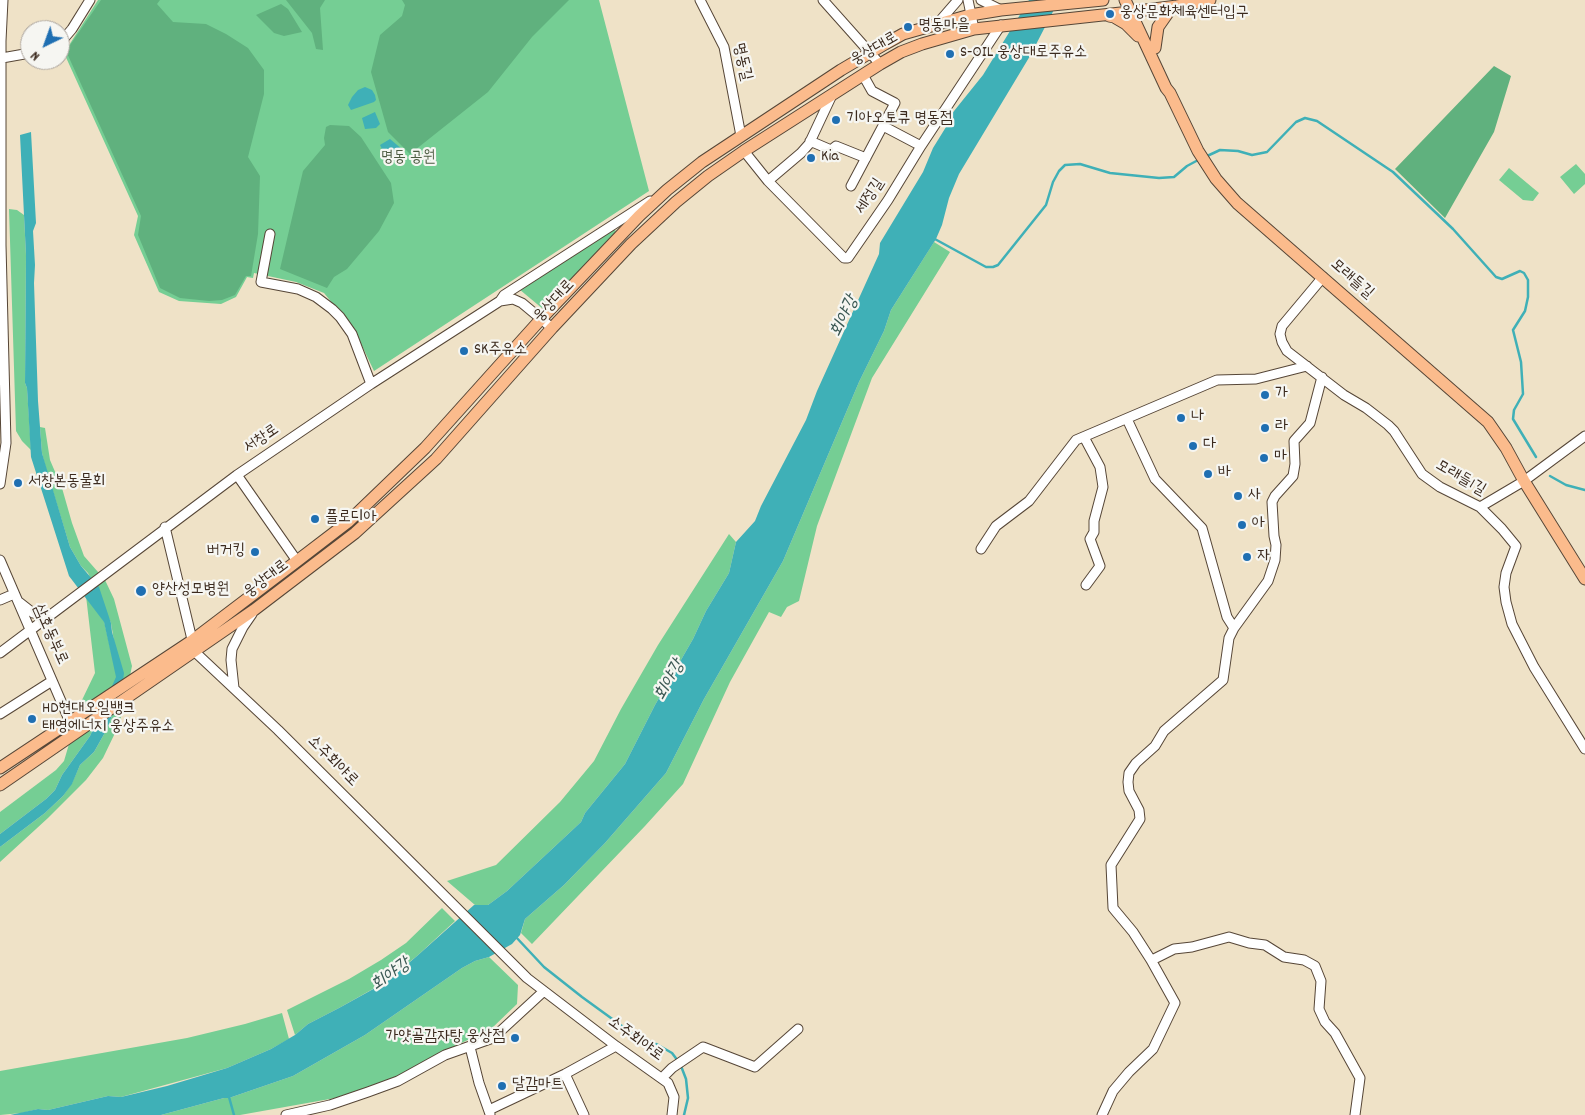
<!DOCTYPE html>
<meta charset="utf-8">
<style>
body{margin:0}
#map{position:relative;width:1585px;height:1115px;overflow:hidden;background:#efe2c7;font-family:Dekko,sans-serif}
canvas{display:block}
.north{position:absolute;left:20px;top:20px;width:50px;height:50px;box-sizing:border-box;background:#f6f6f2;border:1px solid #aba49d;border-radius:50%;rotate:222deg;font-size:14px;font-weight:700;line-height:20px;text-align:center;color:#3b2a1e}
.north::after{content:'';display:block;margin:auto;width:18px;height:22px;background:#1f6fb2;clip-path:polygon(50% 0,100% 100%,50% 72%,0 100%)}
</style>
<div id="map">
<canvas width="1585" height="1115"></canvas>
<div class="north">N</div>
</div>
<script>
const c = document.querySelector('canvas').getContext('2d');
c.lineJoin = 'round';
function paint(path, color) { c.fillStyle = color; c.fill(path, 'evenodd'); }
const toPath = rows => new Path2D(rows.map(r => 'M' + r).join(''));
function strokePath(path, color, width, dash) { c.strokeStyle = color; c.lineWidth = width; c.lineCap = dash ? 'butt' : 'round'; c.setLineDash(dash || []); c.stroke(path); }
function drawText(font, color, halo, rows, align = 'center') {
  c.font = font + ' Dekko,"Poor Story",sans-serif'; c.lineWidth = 4.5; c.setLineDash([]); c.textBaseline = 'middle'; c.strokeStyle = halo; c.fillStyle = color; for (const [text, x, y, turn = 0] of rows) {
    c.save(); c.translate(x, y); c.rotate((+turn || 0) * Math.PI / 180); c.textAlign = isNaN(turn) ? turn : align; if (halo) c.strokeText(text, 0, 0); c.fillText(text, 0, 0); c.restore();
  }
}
const green = toPath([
 [98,0,599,0,649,191,374,371,355,331,324,293,296,282,254,273,253,278,247,277,236,297,221,304,179,301,159,292,134,235,138,216,64,53],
 [1576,164,1585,174,1585,184,1574,194,1560,177],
 [1509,168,1539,193,1533,201,1523,200,1499,180],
 [9,209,17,210,24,215,26,255,25,383,27,388,31,450,22,441,16,431],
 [612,229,615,229,616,233,543,309,519,289],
 [934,242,950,252,872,378,817,526,799,601,787,607,781,617,769,612,730,682,683,784,645,826,532,944,521,933,525,919,564,885,605,843,666,773,704,699,783,561,859,382,884,331,891,310],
 [40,427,45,428,50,460,62,488,72,523,84,556,105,580,114,599,132,666,122,714,116,731,103,758,86,780,48,818,0,862,0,847,45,813,63,796,72,783,80,765,94,752,107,729,122,689,111,623,88,573,81,566,70,547,45,465,42,453],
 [729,534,736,542,729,573,706,611,693,639,655,705,625,764,585,813,581,822,507,891,488,905,475,905,447,881,496,865,560,802,594,761,621,709,658,645],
 [86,596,104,621,117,677,90,736,62,775,55,790,46,799,0,834,0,812,56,770,64,761,82,700,95,673],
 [442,908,455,921,417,956,380,985,339,1008,308,1024,295,1035,287,1010,349,979,381,960,406,943],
 [489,957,518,985,517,1004,491,1029,455,1046,397,1077,341,1097,240,1115,161,1115,224,1098,229,1098,293,1076,365,1035,462,968,475,961],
 [282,1013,289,1039,271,1049,227,1068,121,1097,108,1096,48,1110,38,1109,22,1113,0,1115,0,1071,187,1038,245,1024]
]);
const forest = toPath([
 [101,0,160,0,157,4,173,22,206,24,226,34,248,48,264,70,264,94,248,157,260,176,258,234,251,276,246,276,235,295,222,300,209,301,180,298,160,288,138,235,141,216,66,51],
 [286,0,325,0,320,8,323,50,316,49,312,33],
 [402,0,569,0,532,37,488,92,410,154,388,132,371,72,380,35,402,16,405,5],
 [281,4,288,9,302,32,284,36,274,33,256,15],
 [1494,66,1511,76,1494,132,1445,218,1395,169],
 [330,125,349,126,361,137,391,183,394,203,379,231,347,269,334,277,327,288,280,269,303,171,325,145,324,138,326,127]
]);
const water = toPath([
 [1029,0,1059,0,1030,56,959,174,949,198,942,225,936,239,891,310,884,331,859,382,783,561,704,699,666,773,605,843,564,885,525,919,520,935,512,944,489,957,475,961,462,968,365,1035,293,1076,229,1098,224,1098,161,1115,10,1115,38,1109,48,1110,108,1096,121,1097,167,1086,227,1068,271,1049,295,1035,308,1024,339,1008,386,982,417,956,474,905,488,905,507,891,581,822,585,813,625,764,655,705,693,639,706,611,729,573,736,542,755,521,761,506,806,420,817,391,879,254,880,243,923,172,933,148,946,127,950,116,983,75],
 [365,87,372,90,375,95,376,100,374,102,351,110,348,105,352,97,358,90],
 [375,112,380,124,376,128,365,129,362,118],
 [31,132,36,223,33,231,35,265,34,283,38,401,42,453,70,547,81,566,99,587,111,623,112,632,124,673,122,689,107,729,94,752,80,765,72,784,63,796,45,813,0,847,0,834,46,799,55,790,62,775,90,736,116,677,104,622,69,576,31,457,27,388,25,383,26,255,20,135],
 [390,139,403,150,403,152,392,161,387,159,380,145]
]);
const stream = toPath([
 [1205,157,1220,150,1238,151,1252,155,1267,152,1296,122,1305,118,1317,121,1393,172,1453,229,1496,277,1502,279,1520,271,1524,273,1528,280,1528,297,1525,311,1513,330,1521,362,1523,394,1514,410,1513,419,1536,457],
 [933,238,986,267,993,267,998,265,1046,205,1053,182,1059,171,1065,165,1080,164,1110,173,1159,178,1174,177,1187,166,1200,159],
 [1550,476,1566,485,1585,490],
 [515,936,544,967,582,997,633,1034,658,1045,672,1053,678,1061],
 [681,1066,686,1079,688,1098,684,1115],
 [229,1097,234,1115]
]);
const minor = toPath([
 [700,0,724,47,741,136],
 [823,0,880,64],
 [968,0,974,29],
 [981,0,1001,10],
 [938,23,958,0],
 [60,43,72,29,90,0],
 [2,58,30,53],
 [883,126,921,146],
 [810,141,831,150,836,146,866,158],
 [744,151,768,181,844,258,848,258,888,200,921,146,1001,25],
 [768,181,801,153,809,144,832,95],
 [851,186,895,103,872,91,863,75],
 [270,234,261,282,298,289,316,297,332,309,340,317,352,334,371,384],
 [1323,277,1282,326,1280,334,1282,342,1287,351,1344,395,1366,408,1388,425,1394,431,1422,474,1440,487,1480,507,1502,529,1516,546,1506,573,1504,587,1506,602,1512,624,1534,667,1585,749],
 [500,301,504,295,650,201],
 [1084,437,1100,467,1103,487,1094,521,1094,532,1090,539,1100,566,1086,585],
 [237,475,297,561],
 [0,484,6,443,1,245,1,41,3,0],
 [1480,507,1524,481,1585,436],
 [165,527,195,652,278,730,527,978,616,1046,668,1083,674,1097,672,1115],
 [981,549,996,526,1029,501,1076,440,1217,380,1256,379,1307,366],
 [0,560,70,722],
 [0,600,14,594],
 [19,602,33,613,50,615],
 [1234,628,1268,581,1275,560,1276,545,1274,536,1272,502,1275,496,1293,476,1295,464,1294,441,1310,423,1322,377],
 [0,653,237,475,371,384,500,301,513,299,522,303,552,328],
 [234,688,231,660,232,649,243,627,252,614],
 [0,714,52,681],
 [1152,960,1174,949,1192,947,1229,937,1249,943,1265,945,1284,957,1304,960,1315,966,1321,981,1319,1009,1325,1022,1335,1033,1360,1078,1355,1115],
 [470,1047,479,1083,490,1114],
 [565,1074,584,1115],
 [662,1078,672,1068,703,1047,755,1067,798,1029],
 [489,1110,565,1074,616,1046],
 [286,1115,330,1105,368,1092,398,1081,445,1055,493,1038,544,991],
 [1102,1115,1113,1091,1129,1072,1153,1049,1175,1003,1151,960,1133,932,1113,908,1111,865,1140,819,1139,810,1129,791,1128,782,1129,773,1136,763,1155,746,1164,731,1223,680,1229,638,1234,628,1227,617,1202,528,1155,479,1127,419]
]);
const major = toPath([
 [1125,0,1166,88,1170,93,1198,151,1216,179,1237,203,1488,422,1506,448,1524,481,1585,579],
 [1109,16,1114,17,1126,24,1138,36],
 [1155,48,1158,27,1172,7],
 [0,768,193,640,297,561,348,522,425,448,541,319,639,216,667,190,702,162,841,70,885,44,903,34,970,15,1001,10,1103,0],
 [0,785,254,610,355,533,436,459,552,328,631,244,676,202,708,176,744,151,880,64,901,52,922,44,974,29,1130,12,1177,6,1210,0]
]);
const markers = [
 [1110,14,5,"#1f6fb2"],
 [908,27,5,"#1f6fb2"],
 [950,54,5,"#1f6fb2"],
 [836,120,5,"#1f6fb2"],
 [811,158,5,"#1f6fb2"],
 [464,351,5,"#1f6fb2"],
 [1265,395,5,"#1f6fb2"],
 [1181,418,5,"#1f6fb2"],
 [1265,428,5,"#1f6fb2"],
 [1193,446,5,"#1f6fb2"],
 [1264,458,5,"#1f6fb2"],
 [1208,474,5,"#1f6fb2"],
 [18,483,5,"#1f6fb2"],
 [1238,496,5,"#1f6fb2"],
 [315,519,5,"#1f6fb2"],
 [1242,525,5,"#1f6fb2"],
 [255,552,5,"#1f6fb2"],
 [1247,557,5,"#1f6fb2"],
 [141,591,6,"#1f6fb2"],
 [32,719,5,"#1f6fb2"],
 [515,1038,5,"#1f6fb2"],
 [502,1086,5,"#1f6fb2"]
];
const poiNames = [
 ["웅상문화체육센터입구",1120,14],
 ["명동마을",918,27],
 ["S-OIL 웅상대로주유소",960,54],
 ["기아오토큐 명동점",846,120],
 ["Kia",821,158],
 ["SK주유소",474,351],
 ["가",1275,395],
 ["나",1191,418],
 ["라",1275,428],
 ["다",1203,446],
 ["마",1274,458],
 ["바",1218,474],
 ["서창본동물회",28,483],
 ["사",1248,496],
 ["플로디아",325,519],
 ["아",1252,525],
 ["버거킹",245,552,"right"],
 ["자",1257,557],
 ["양산성모병원",152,591],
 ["HD현대오일뱅크",42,710],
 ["태영에너지 웅상주유소",42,728],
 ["가얏골감자탕 웅상점",505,1038,"right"],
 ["달감마트",512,1086]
];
const streetNames = [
 ["웅상대로",875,50,-30],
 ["명동길",741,62,77],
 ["세정길",871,197,-57],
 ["모래들길",1351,280,41],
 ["웅상대로",555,302,-47],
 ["서창로",262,440,-34],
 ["모래들1길",1460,479,30],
 ["웅상대로",267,580,-37],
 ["삼호동부로",49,635,66],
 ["소주회야로",332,762,45],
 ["소주회야로",635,1040,36]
];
const parkNames = [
 ["명동 공원",408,159]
];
const waterNames = [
 ["회야강",846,317,-65],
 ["회야강",671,681,-61],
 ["회야강",392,976,-36]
];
paint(green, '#75ce94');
paint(forest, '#60b17e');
paint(water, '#3fb0b7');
strokePath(stream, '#3fb0b7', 2.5);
strokePath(minor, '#564637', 11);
strokePath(major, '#564637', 13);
strokePath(minor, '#fff', 9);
strokePath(major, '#fbbb8c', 11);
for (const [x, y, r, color] of markers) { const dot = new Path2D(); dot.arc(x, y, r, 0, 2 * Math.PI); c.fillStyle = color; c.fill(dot); strokePath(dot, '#f6f6f2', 2); }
drawText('16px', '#3b2a1e', '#f6f6f2', poiNames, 'left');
drawText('16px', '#3b2a1e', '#f6f6f2', streetNames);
drawText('16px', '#4c5b41', '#f6f6f2', parkNames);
drawText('italic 18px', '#3c5954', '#f6f6f2', waterNames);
</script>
